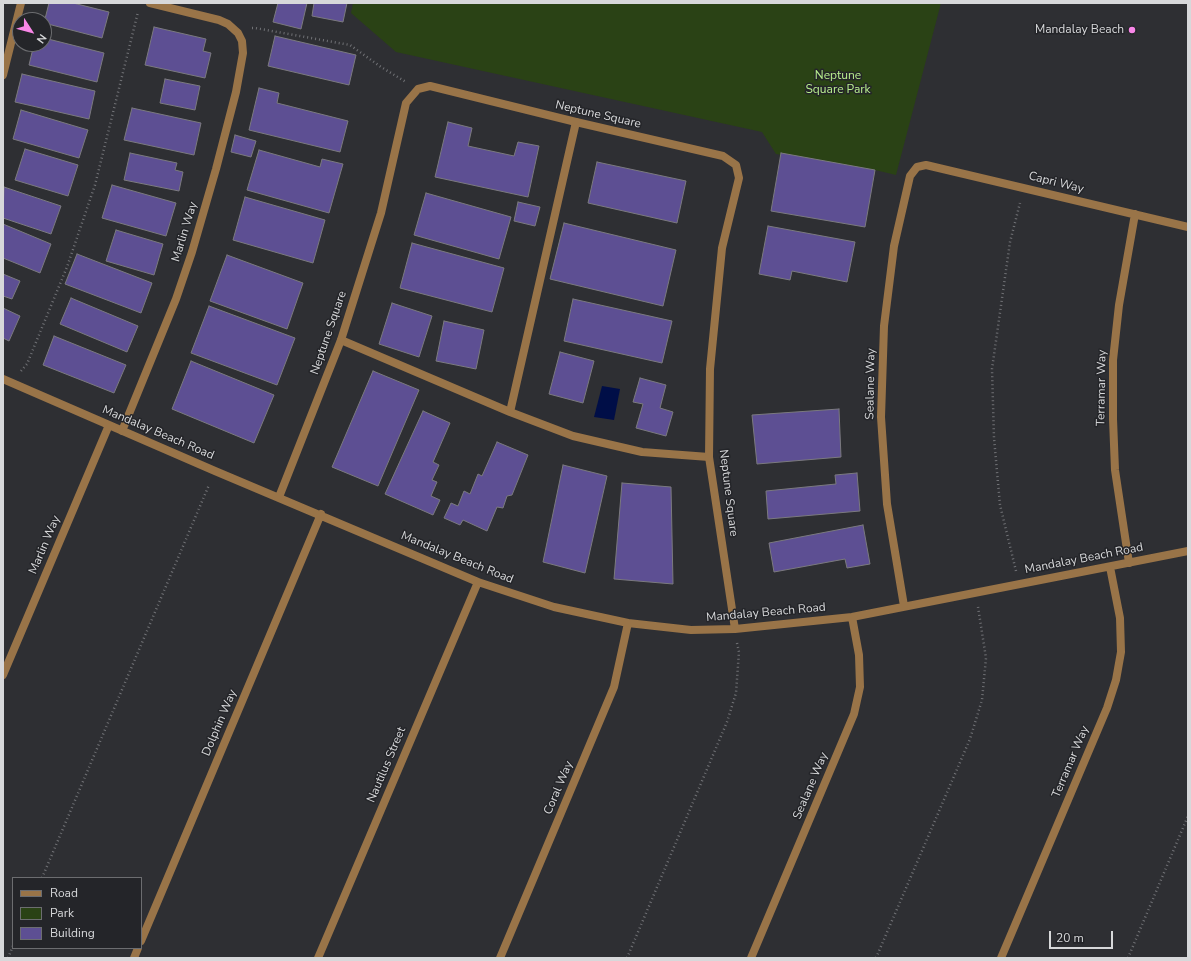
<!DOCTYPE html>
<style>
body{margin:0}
#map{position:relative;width:1191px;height:961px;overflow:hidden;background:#2e2f33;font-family:"Nunito Sans",sans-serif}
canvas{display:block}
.frame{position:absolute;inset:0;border:4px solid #d7d8da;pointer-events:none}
.legend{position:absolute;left:12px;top:877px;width:130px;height:72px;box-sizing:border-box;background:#242529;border:1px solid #6c6d70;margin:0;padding:5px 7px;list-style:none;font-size:12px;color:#d7d8da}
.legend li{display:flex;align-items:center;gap:8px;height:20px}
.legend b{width:20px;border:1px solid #6c6d70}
.north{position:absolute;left:12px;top:12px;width:40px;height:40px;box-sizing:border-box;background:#242529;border:1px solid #6c6d70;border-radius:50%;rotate:126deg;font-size:11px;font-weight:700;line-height:16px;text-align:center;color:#d7d8da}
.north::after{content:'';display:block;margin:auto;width:14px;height:18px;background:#f987e8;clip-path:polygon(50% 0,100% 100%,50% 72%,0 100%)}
.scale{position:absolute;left:1049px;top:931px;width:64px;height:18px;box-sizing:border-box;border:2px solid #d7d8da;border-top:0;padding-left:5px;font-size:12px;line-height:14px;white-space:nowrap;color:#d7d8da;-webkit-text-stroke:3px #242529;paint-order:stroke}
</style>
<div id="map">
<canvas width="1191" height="961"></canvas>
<div class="frame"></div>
<ul class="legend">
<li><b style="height:5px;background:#997448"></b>Road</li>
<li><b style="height:11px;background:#2a4215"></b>Park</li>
<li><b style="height:11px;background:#5d4f93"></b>Building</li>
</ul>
<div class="north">N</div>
<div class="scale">20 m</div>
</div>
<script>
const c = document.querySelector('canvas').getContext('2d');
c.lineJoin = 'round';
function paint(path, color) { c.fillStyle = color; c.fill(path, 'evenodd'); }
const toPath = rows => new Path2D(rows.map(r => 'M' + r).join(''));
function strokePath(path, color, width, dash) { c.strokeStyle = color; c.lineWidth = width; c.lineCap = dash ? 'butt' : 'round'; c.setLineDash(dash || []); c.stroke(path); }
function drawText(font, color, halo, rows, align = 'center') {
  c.font = font + ' "Nunito Sans",sans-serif'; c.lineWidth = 3; c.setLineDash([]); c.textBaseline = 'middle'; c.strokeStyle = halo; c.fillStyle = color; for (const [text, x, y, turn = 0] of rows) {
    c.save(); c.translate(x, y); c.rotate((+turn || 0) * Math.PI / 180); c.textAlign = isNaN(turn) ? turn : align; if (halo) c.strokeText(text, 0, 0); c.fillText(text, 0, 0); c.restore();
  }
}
const green = toPath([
 [353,3,941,3,896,175,875,170,776,154,762,132,396,52,351,13]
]);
const water = toPath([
 [602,386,620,389,614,420,594,417]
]);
const building = toPath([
 [49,3,73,3,109,12,102,38,44,23,49,3],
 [278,3,307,3,301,29,273,22,278,3],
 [314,3,347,3,343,22,312,16,314,3],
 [154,27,206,39,203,51,211,53,205,78,145,65,154,27],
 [275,36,356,55,349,85,268,66,275,36],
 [44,38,104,53,97,82,29,65,34,44,44,44,44,38],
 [22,74,95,91,89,119,15,102,22,74],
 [165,79,200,86,195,110,160,103,165,79],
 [259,88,279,93,277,103,348,121,340,152,249,130,259,88],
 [132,108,201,123,194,155,124,140,132,108],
 [21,110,88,130,79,158,13,139,21,110],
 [448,122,472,128,468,146,514,156,518,142,539,146,528,197,435,177,448,122],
 [235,135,256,141,251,157,231,152,235,135],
 [25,149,78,165,68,196,15,180,25,149],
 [259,150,320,167,322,159,343,164,329,213,247,190,259,150],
 [130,153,177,163,175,170,183,172,179,191,124,180,130,153],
 [781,153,875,170,865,227,771,211,781,153],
 [597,162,686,181,677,223,588,203,597,162],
 [112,185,176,203,166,236,102,218,112,185],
 [4,187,61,206,51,234,3,218,4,187],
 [426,193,511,217,499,259,414,235,426,193],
 [245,197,325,220,313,263,233,240,245,197],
 [518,202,540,207,535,226,514,221,518,202],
 [564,223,676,250,663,306,550,279,564,223],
 [3,224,51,244,40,273,3,258,3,224],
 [768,226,855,242,847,282,792,271,790,280,759,274,768,226],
 [116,230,163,244,154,275,106,261,116,230],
 [412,243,504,268,492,312,400,288,412,243],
 [77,254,152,283,141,313,65,284,77,254],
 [227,255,303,283,287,329,210,301,227,255],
 [3,274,20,281,12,299,3,296,3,274],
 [71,298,138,326,127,352,60,324,71,298],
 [573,299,672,321,662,363,564,341,573,299],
 [392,303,432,316,419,357,379,344,392,303],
 [209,306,295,338,277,385,191,353,209,306],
 [3,308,20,316,9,341,3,338,3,308],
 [444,321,484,330,476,369,436,361,444,321],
 [54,336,126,365,114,393,43,365,54,336],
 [560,352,594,361,583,403,549,394,560,352],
 [191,361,274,395,254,443,172,409,191,361],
 [373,371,419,390,378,486,332,467,373,371],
 [640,378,666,385,660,408,673,412,666,436,636,428,643,404,633,402,640,378],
 [839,409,841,457,757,464,752,415,839,409],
 [423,411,450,423,433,462,439,465,432,480,437,482,431,496,440,500,433,515,385,494,423,411],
 [497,442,528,455,512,495,507,496,503,508,497,507,487,531,463,520,460,525,444,518,451,503,458,506,464,491,470,494,478,474,482,476,497,442],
 [563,465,607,476,585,573,543,562,563,465],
 [857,473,860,511,768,519,766,491,836,484,835,475,857,473],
 [622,483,671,487,673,584,614,579,622,483],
 [863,525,870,564,847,568,845,559,774,572,769,543,863,525]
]);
const path = toPath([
 [252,28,255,28,350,45,381,67,406,82],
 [21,371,27,364,67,267,95,185,138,12],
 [1016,571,1000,505,994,438,992,369,1010,242,1020,203],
 [42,878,209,485],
 [8,958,13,946],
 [627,958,727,722,736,693,739,652,737,643],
 [876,958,970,739,982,700,986,658,978,607],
 [1128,958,1188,816]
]);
const lane = toPath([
 [341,340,510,412,573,436,642,452,709,457],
 [510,412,576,122]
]);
const street = toPath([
 [3,75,21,3],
 [3,379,215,471,478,582,554,607,628,623,691,630,735,629,852,617,1188,551],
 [122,431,176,299,192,252,216,169,236,92,243,53,242,41,238,33,228,24,219,20,150,3],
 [279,497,341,340,381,213,406,103,418,89,430,86,576,122,723,156,736,165,739,178,722,248,710,369,709,457,735,629],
 [1129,563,1115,470,1113,419,1113,360,1119,305,1135,214],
 [904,606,887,504,881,417,884,326,894,246,910,176,917,167,926,165,1188,227],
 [3,675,109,425],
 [141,941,321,514],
 [134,958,138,948],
 [318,958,478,582],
 [500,958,614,687,628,623],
 [751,958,854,714,860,687,859,655,852,617],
 [1001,958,1107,708,1116,680,1121,652,1120,618,1110,567]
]);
const markers = [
 [1132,30,4,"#f987e8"]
];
const poiNames = [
 ["Mandalay Beach",1124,30]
];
const parkNames = [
 ["Neptune",838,76],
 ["Square Park",838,90]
];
const streetNames = [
 ["Neptune Square",598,115,13],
 ["Capri Way",1056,183,14],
 ["Marlin Way",185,232,-73],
 ["Neptune Square",329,333,-71],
 ["Sealane Way",871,384,-89],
 ["Terramar Way",1102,388,-89],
 ["Mandalay Beach Road",158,433,23],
 ["Neptune Square",728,493,83],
 ["Marlin Way",45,545,-67],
 ["Mandalay Beach Road",457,558,22],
 ["Mandalay Beach Road",1084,559,-11],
 ["Mandalay Beach Road",766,613,-5],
 ["Dolphin Way",220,723,-67],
 ["Terramar Way",1071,762,-67],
 ["Nautilus Street",387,765,-67],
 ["Sealane Way",811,786,-67],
 ["Coral Way",559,788,-67]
];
paint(green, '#2a4215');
paint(water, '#000e47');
paint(building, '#5d4f93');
strokePath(building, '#7b7a7f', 1);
strokePath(path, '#717276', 2.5, [1, 3]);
strokePath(lane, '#997448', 8);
strokePath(street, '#997448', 8);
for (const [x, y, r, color] of markers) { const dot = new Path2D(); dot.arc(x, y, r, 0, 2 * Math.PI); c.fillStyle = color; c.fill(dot); strokePath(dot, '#242529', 1.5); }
drawText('12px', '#d7d8da', '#242529', poiNames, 'right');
drawText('12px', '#b8ee8d', '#242529', parkNames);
drawText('12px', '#d7d8da', '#242529', streetNames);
</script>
